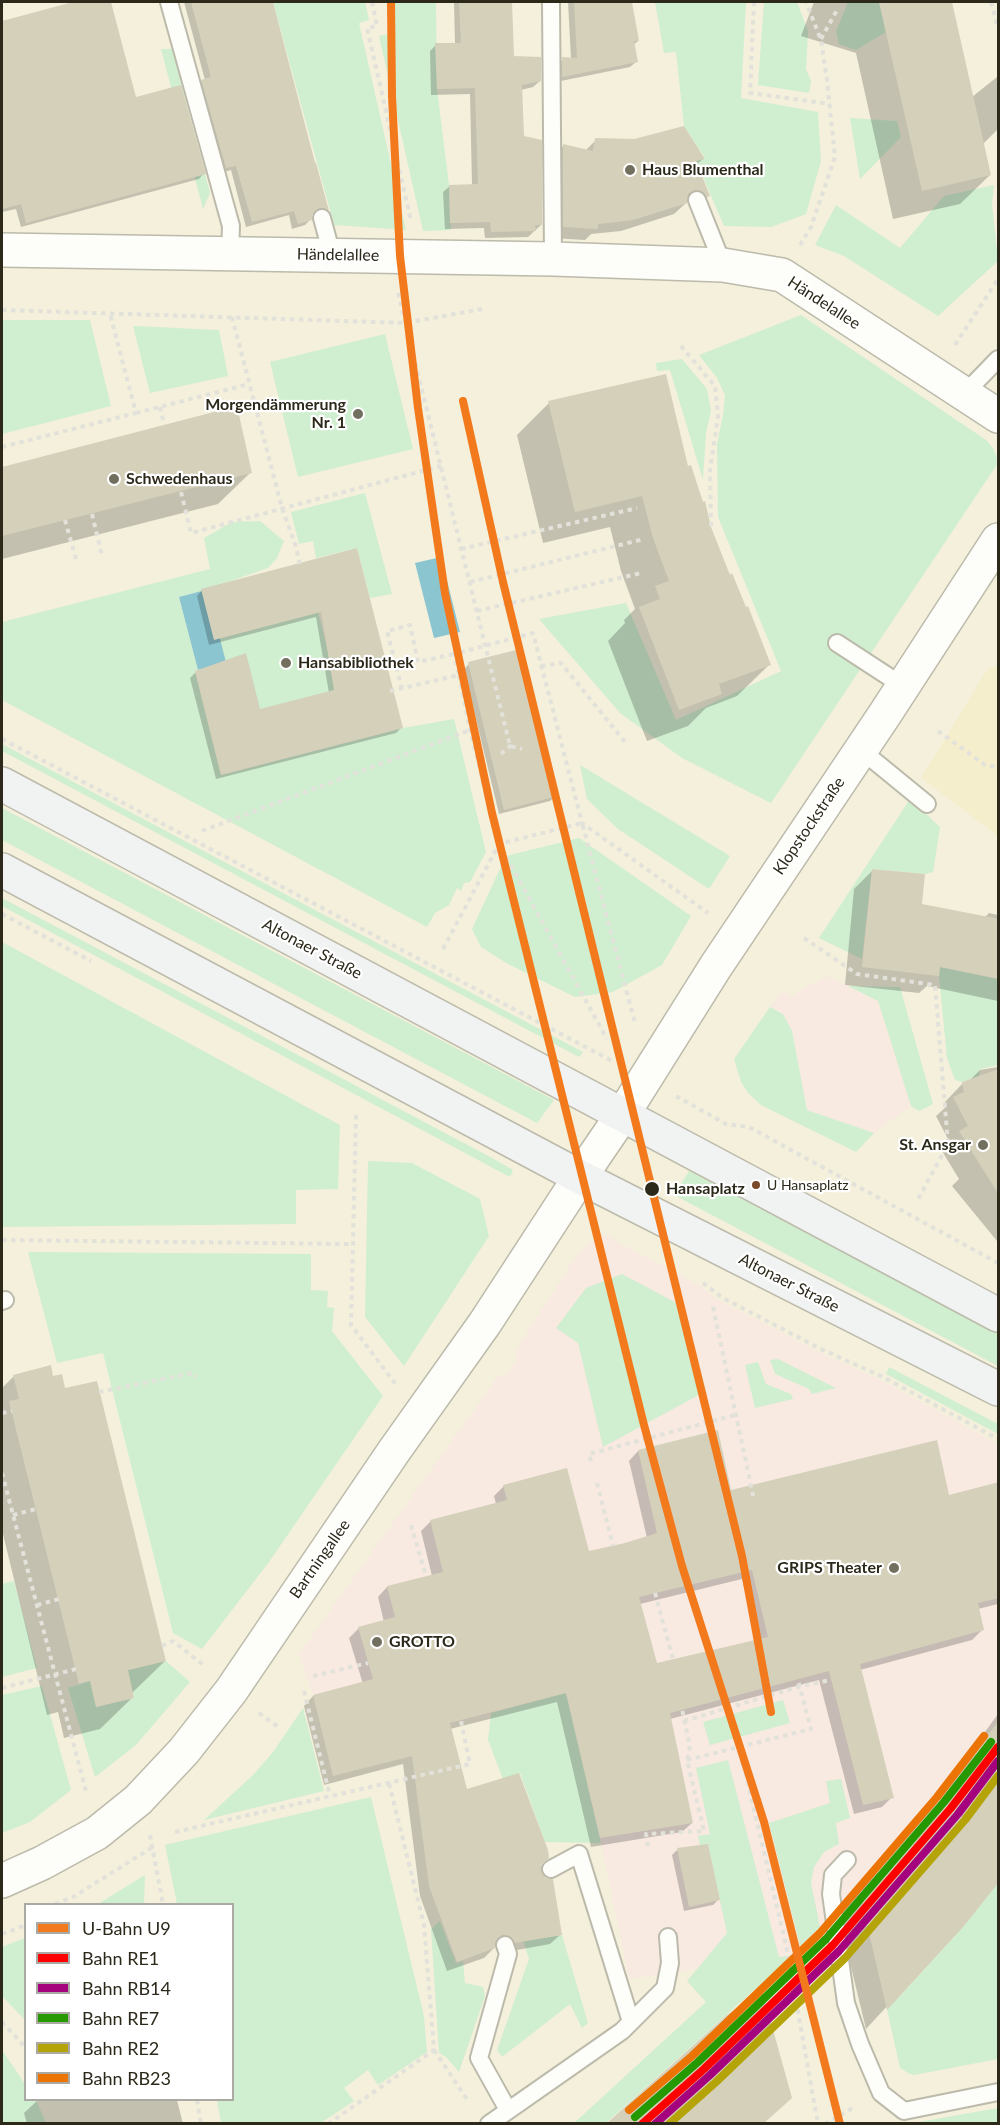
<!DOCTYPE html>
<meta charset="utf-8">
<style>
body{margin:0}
#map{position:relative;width:1000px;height:2125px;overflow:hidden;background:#f4f0dc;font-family:Lato,sans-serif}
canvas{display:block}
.frame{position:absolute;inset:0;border:3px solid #2c291a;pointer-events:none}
.legend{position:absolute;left:24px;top:1903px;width:210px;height:198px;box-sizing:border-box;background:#fff;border:2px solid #aba9a3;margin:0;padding:8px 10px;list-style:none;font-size:18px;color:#2c291a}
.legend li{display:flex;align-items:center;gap:12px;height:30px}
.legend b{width:30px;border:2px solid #aba9a3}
</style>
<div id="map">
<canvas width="1000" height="2125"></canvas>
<div class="frame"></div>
<ul class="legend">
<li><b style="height:8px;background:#f3791d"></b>U-Bahn U9</li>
<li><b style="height:8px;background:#f00"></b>Bahn RE1</li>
<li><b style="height:8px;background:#a5027d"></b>Bahn RB14</li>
<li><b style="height:8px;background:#269900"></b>Bahn RE7</li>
<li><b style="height:8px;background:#b5a409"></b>Bahn RE2</li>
<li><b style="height:8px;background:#eb7405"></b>Bahn RB23</li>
</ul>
</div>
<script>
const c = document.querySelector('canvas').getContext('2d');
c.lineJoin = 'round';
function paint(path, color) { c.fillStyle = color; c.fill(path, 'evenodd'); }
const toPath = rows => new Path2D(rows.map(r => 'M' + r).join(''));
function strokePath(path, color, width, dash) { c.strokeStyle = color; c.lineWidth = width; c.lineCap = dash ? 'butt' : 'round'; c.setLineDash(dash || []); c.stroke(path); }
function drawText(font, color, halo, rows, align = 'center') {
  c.font = font + ' Lato,sans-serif'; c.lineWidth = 4.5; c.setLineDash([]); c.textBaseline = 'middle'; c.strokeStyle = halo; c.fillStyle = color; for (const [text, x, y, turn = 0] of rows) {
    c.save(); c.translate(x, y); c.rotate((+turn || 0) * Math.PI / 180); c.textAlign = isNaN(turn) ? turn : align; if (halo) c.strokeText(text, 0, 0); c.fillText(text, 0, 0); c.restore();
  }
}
const commercial = toPath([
 [826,976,878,1001,904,1081,911,1106,874,1133,807,1110,792,1031,783,1014,770,1007,782,991,791,996],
 [603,1234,701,1286,715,1298,819,1352,881,1380,998,1444,998,1719,860,1894,793,1955,629,1979,600,1838,566,1693,451,1724,455,1744,333,1776,313,1695,299,1654,499,1375,504,1377,518,1356,514,1353,576,1256,582,1249]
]);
const built = toPath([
 [998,666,998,836,921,778,988,668]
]);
const green = toPath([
 [273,2,365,2,369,20,359,23,406,230,334,225],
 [387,2,436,2,437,89,449,185,451,230,423,231,379,36,394,33],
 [655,2,746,2,741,98,818,112,821,161,806,214,771,227,724,226,696,161,705,158,684,126,676,52,664,53],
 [764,2,797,2,808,31,806,69,811,81,809,93,758,85],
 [848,2,879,2,886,32,856,50,839,44,836,31],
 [161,49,172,49,210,193,203,209],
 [850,118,897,121,901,137,860,179],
 [994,185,992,204,998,261,938,316,844,256,815,245,836,205,900,248,944,196],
 [801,315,986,440,993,448,997,458,996,466,771,803,682,758,620,713,539,619,626,603,676,720,781,671,718,517,717,444,723,415,725,395,717,378,699,355],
 [2,320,90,320,111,406,2,434],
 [133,326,219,330,228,376,150,393],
 [385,334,413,449,298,477,270,362],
 [682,359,707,389,711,411,706,433,703,480,670,370,657,371,656,363],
 [365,493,392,594,370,598,357,548,316,558,313,541,299,544,291,512],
 [260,521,284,541,277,558,268,568,225,583,228,584,179,597,198,670,195,671,221,775,403,728,454,719,486,852,470,882,464,883,461,891,457,888,449,905,435,913,427,927,2,700,2,622,210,569,204,538,232,522],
 [315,600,339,695,250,724,226,662,212,606],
 [2,744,583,1052,579,1057,2,751],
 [580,765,730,856,709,889,618,829,587,799],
 [910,799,940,827,933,872,926,874,872,869,862,959,819,938],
 [2,808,554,1100,537,1123,2,840],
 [579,838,691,916,662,965,613,992,575,997,508,964,481,947,472,929,506,856],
 [2,898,494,1159,513,1170,510,1177,2,906],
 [2,942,340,1125,338,1189,296,1190,296,1224,2,1227],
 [940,967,998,979,998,1065,980,1069,979,1076,962,1082,955,1080,947,1058,939,976],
 [848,986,900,987,933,1104,919,1111,911,1106,878,1001],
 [770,1007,783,1014,792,1031,807,1110,874,1133,856,1152,761,1105,748,1093,741,1082,734,1059],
 [368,1161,412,1163,480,1199,489,1236,404,1366,365,1317],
 [689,1171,998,1334,998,1366,674,1195],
 [28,1252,311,1254,311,1290,328,1291,327,1307,334,1308,332,1331,383,1396,269,1562,202,1649,173,1633,103,1353,57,1363],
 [622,1274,684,1307,706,1391,603,1447,578,1343,556,1328,586,1288],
 [778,1359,836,1388,812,1394,809,1389,775,1374,770,1360],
 [758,1362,766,1384,791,1394,793,1399,755,1408,745,1365],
 [889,1367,998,1424,998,1434,886,1374],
 [14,1581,37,1668,2,1677,2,1584],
 [166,1661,190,1682,136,1745,95,1777,68,1688,92,1680,93,1694,96,1707,134,1698,131,1685,125,1671],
 [42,1686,71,1790,30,1822,2,1833,2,1695],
 [566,1693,600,1838,601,1843,545,1842,520,1773,503,1779,488,1740,491,1713],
 [783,1700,790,1723,710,1745,703,1722],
 [303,1708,324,1791,204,1820,253,1775,273,1752],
 [728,1760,779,1957,793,1955,606,2123,573,2124,706,2002,687,1981,727,1933,708,1845,700,1845,698,1836,710,1834,696,1768],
 [841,1779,850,1818,836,1823,839,1844,824,1852,814,1867,811,1883,820,1927,800,1946,769,1823,830,1803,826,1781],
 [371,1797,424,2016,427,2052,378,2085,368,2070,344,2088,354,2101,321,2123,221,2123,217,2100,232,2100,232,1904,177,1904,165,1845],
 [145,1875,144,1904,98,1904],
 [998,1882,998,2059,914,2075,908,2073,900,2068,885,2000,898,1998,964,1926],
 [440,1921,456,1963,463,1961,465,1983,483,1987,485,1996,459,2072,446,2057,439,2053,431,1929],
 [562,1935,588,2023,582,2028,570,2004,502,2057,497,2050,529,1959,523,1941],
 [25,1938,25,2020,2,1996,2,1947],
 [2,2050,25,2084,26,2100,36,2100,46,2123,2,2123],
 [998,2108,998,2123,910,2123,913,2123]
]);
const water = toPath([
 [441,557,460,632,434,638,415,563],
 [228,584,212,607,226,662,198,670,179,597]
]);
const shadow = toPath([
 [78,2,109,2,135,99,204,173,199,179,21,227,16,209,2,212,2,22],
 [184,2,270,2,328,210,323,215,318,213,312,213,310,220,305,225,292,229,289,215,246,227,231,170,221,173,197,86,205,80],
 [454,2,510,2,512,57,540,81,533,87,521,90,522,137,541,225,528,237,485,238,484,228,445,229,443,192,450,186,472,185,470,94,431,95,430,51,436,45,455,44],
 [568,2,631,2,638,41,633,45,637,61,630,67,556,82,556,65,563,59,571,59],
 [814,2,950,2,972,97,997,77,998,82,998,129,983,144,990,175,960,204,893,219,856,53,801,36],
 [596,140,703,159,696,165,708,196,697,207,686,200,686,203,674,214,621,231,591,234,585,240,552,238,552,157,563,146,585,151],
 [549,403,687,468,729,577,770,664,737,696,706,708,688,726,647,741,608,641,625,623,624,620,635,609,621,571,610,527,543,543,517,435],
 [236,408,251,472,218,504,2,559,2,468],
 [356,549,401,728,396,733,216,779,190,678,196,672,259,710,329,693,316,617,209,645,197,596,202,590],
 [469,664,556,796,550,801,499,814,464,669],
 [872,871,921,905,984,918,989,913,998,915,998,1001,927,986,919,993,845,985,854,889],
 [998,1067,998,1239,997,1241,952,1186,959,1179,942,1151,950,1143,936,1116,946,1107,945,1102,963,1083,969,1081,980,1070],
 [14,1376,52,1378,64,1390,165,1661,132,1693,133,1697,100,1729,64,1738,58,1712,47,1715,2,1530,2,1388],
 [638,1451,730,1492,948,1497,998,1484,998,1604,978,1609,982,1630,972,1640,860,1670,892,1797,882,1807,854,1814,819,1680,670,1719,692,1823,682,1832,591,1847,557,1702,450,1729,466,1791,548,1857,540,1865,539,1869,560,1935,550,1944,506,1952,502,1946,494,1944,494,1948,484,1958,447,1971,420,1896,403,1764,324,1785,304,1706,313,1696,363,1684,349,1638,359,1628,384,1622,378,1597,387,1587,432,1576,421,1531,431,1521,496,1504,494,1496,504,1486,588,1553,647,1538,629,1461],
 [742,1579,757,1641,656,1665,640,1604],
 [998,1714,998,1879,962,1925,866,2029,839,1917,964,1761],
 [677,1850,719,1899,713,1905,684,1911,672,1855],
 [38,2100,177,2100,183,2124,27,2124,24,2113]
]);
const building = toPath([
 [73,2,111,2,136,97,181,85,206,174,26,223,21,204,2,209,2,21],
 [191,2,273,2,315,163,316,163,329,211,324,208,319,208,312,215,312,220,298,224,294,211,252,222,236,166,226,168,201,80,211,77],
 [459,2,512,2,514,56,541,57,541,81,522,85,524,136,542,140,542,225,535,225,536,231,491,232,490,222,450,223,449,185,478,184,475,88,437,89,435,43,461,43],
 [574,2,632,2,639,41,634,41,638,62,562,77,562,57,577,58],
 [879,2,952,2,991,175,922,191],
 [684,126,705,159,696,161,710,196,707,197,699,190,694,190,688,194,687,203,633,220,598,224,598,229,563,227,563,144,593,151,595,138,634,139],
 [666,374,688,466,691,465,703,502,705,501,711,527,730,575,732,573,746,607,748,606,771,665,719,684,722,694,679,710,639,607,660,599,655,586,669,581,653,538,642,496,575,512,548,401],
 [237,406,252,473,2,536,2,467],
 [357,548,403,728,221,775,195,671,246,653,260,709,334,690,321,612,214,640,201,589],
 [520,649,557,796,504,810,468,662],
 [872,869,925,874,922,904,999,919,999,979,940,967,939,976,862,967],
 [999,1069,999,1195,959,1131,968,1126,953,1097,964,1092,962,1082],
 [51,1365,53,1376,62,1374,65,1388,97,1381,166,1661,128,1670,134,1698,96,1707,90,1681,79,1684,9,1401,19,1399,13,1375],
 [718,1430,731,1490,937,1440,949,1495,999,1482,999,1598,978,1603,984,1630,860,1664,894,1798,863,1805,829,1671,670,1713,693,1823,600,1838,566,1693,450,1723,467,1789,519,1773,548,1850,549,1858,542,1863,541,1869,545,1878,553,1879,562,1935,515,1943,511,1937,502,1935,497,1939,495,1948,457,1962,429,1886,412,1756,333,1776,313,1695,373,1679,358,1627,395,1617,387,1586,443,1572,430,1520,507,1500,503,1485,567,1468,589,1551,625,1543,657,1533,638,1450],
 [752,1570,768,1637,657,1663,639,1597],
 [999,1721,999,1882,964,1926,887,2010,860,1894],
 [708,1844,720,1900,689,1907,677,1848],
 [762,1990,792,2098,763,2124,606,2124,727,2015]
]);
const path = toPath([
 [372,2,377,26,367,28,411,221],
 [754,2,750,93,830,104],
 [991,2,998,28],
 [821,39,837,10],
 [800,245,811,227,835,157,827,80,821,40,806,2],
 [398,293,510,746,522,749],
 [2,310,405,323,482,309],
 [232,317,282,508,295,544,300,564],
 [955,345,998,279],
 [681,346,715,386,718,416,710,470,711,527],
 [160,407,164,425],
 [136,413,249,384],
 [2,447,136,413,110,314],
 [181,492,191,533,441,466],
 [92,514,102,556],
 [65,520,77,563],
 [461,549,637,508],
 [470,582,644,539],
 [477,611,641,573],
 [541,666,561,663,625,742],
 [459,675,470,730,499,844,607,1039],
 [402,689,387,631,410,625,418,662,454,654],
 [390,691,459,675,454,654,533,633,582,823,708,913],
 [938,731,985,765,998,767],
 [2,739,614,1062],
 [501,754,510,746,511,752],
 [202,831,470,730],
 [2,914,91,961],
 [804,938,857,974,935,985,948,1144,917,1201],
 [443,949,499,844,582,823,635,1023],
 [676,1096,726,1124,749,1127,998,1263],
 [356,1115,351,1325,397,1386],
 [2,1240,352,1244],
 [703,1283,723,1298,821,1349,885,1378,998,1439],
 [713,1307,754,1500],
 [99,1392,193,1373,196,1377],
 [2,1413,12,1411],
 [591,1461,589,1454,735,1415],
 [2,1473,87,1795],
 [597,1483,613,1546],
 [13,1515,36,1509],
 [411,1525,426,1576],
 [655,1593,673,1659],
 [37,1605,59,1599],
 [162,1646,173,1641,206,1667],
 [313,1676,368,1663],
 [2,1688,76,1669],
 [304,1691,330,1796],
 [259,1713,281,1729],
 [684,1721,801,1686,831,1680],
 [739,1746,786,1945,818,2124],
 [687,1760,811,1729,798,1680],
 [175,1832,470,1764,461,1721],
 [150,1835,163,1904],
 [648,1846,646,1834,704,1831,687,1760,690,1746,682,1709],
 [55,1904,73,1897,153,1847],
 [2,1934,26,1925],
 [2,2022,26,2048],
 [434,2050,467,2099],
 [197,2100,201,2124],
 [328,2124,434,2050,424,1925,389,1783],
 [825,2124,856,2106]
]);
const service = toPath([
 [169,2,231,226,230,254],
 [551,2,553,259],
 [697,200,723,265],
 [322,218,332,255],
 [964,394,998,359],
 [837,643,903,686],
 [861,750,927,804],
 [2,1301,5,1300],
 [847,1860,833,1875,831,1894,846,2003,860,2044,881,2093,904,2111,998,2092],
 [551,1869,579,1854,631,2022],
 [505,1945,508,1954,479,2058,508,2110],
 [489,2124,622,2031,665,1988,670,1963,668,1937]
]);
const minor = toPath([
 [2,250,553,259,723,265,782,275,998,416],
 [623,1114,716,966,885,714,998,540],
 [2,1881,42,1863,97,1833,138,1800,184,1751,231,1691,394,1451,485,1323,580,1177]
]);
const tertiary = toPath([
 [580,1177,623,1114]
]);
const secondary = toPath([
 [2,784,998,1315],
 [2,870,580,1177,998,1389]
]);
const rail1 = toPath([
 [642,2124,704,2069,833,1945,951,1808,998,1747]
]);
const rail2 = toPath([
 [655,2124,710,2075,839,1951,958,1814,998,1761]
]);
const rail3 = toPath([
 [635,2117,698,2062,826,1939,944,1802,991,1742]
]);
const rail4 = toPath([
 [669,2124,716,2082,845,1958,965,1820,998,1776]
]);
const rail5 = toPath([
 [629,2110,692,2056,820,1933,937,1797,984,1736]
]);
const metro1 = toPath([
 [391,2,392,96,400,256,418,408,445,593,492,813,644,1425,682,1566,764,1822,840,2124],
 [463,401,503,582,742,1556,771,1712]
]);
const markers = [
 [630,170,6,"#726f5e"],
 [358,414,6,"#726f5e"],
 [114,479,6,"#726f5e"],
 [286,663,6,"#726f5e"],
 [983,1145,6,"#726f5e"],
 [756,1185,5,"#7a4b2a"],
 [652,1189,8,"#2c291a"],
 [894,1568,6,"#726f5e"],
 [377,1642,6,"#726f5e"]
];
const busNames = [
 ["U Hansaplatz",767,1185]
];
const poiNames = [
 ["Haus Blumenthal",642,170],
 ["Morgendämmerung",346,405,"right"],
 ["Nr. 1",346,423,"right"],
 ["Schwedenhaus",126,479],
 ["Hansabibliothek",298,663],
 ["St. Ansgar",971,1145,"right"],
 ["GRIPS Theater",882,1568,"right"],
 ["GROTTO",389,1642]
];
const streetNames = [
 ["Händelallee",338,255,1],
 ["Händelallee",824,303,33],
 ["Klopstockstraße",809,826,-56],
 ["Altonaer Straße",312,949,28],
 ["Altonaer Straße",789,1283,27],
 ["Bartningallee",320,1559,-55]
];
const stopNames = [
 ["Hansaplatz",666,1189]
];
paint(commercial, '#f8eae1');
paint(built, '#f5eecc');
paint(green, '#d0eed0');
paint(water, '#8bc5cf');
paint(shadow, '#0003');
paint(building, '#d5d0ba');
strokePath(service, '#bcbaaa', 20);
strokePath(minor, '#bcbaaa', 36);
strokePath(tertiary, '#bcbaaa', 36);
strokePath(secondary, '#bcbaaa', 36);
strokePath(path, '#e2e1da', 4, [4.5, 4.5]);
strokePath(service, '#fdfdfa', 16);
strokePath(minor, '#fdfdfa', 33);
strokePath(tertiary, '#fdfdfa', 33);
strokePath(secondary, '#f1f2f2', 33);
strokePath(rail1, '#f00', 8);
strokePath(rail2, '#a5027d', 8);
strokePath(rail3, '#269900', 8);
strokePath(rail4, '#b5a409', 8);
strokePath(rail5, '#eb7405', 8);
strokePath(metro1, '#f3791d', 8);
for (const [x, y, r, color] of markers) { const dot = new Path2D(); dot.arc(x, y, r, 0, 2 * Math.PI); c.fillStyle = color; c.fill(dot); strokePath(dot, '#fff', 2); }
drawText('14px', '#2c291a', '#fff', busNames, 'left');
drawText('bold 16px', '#2c291a', '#fff', poiNames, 'left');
drawText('16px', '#2c291a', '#fff', streetNames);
drawText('bold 16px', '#2c291a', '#fff', stopNames, 'left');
</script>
